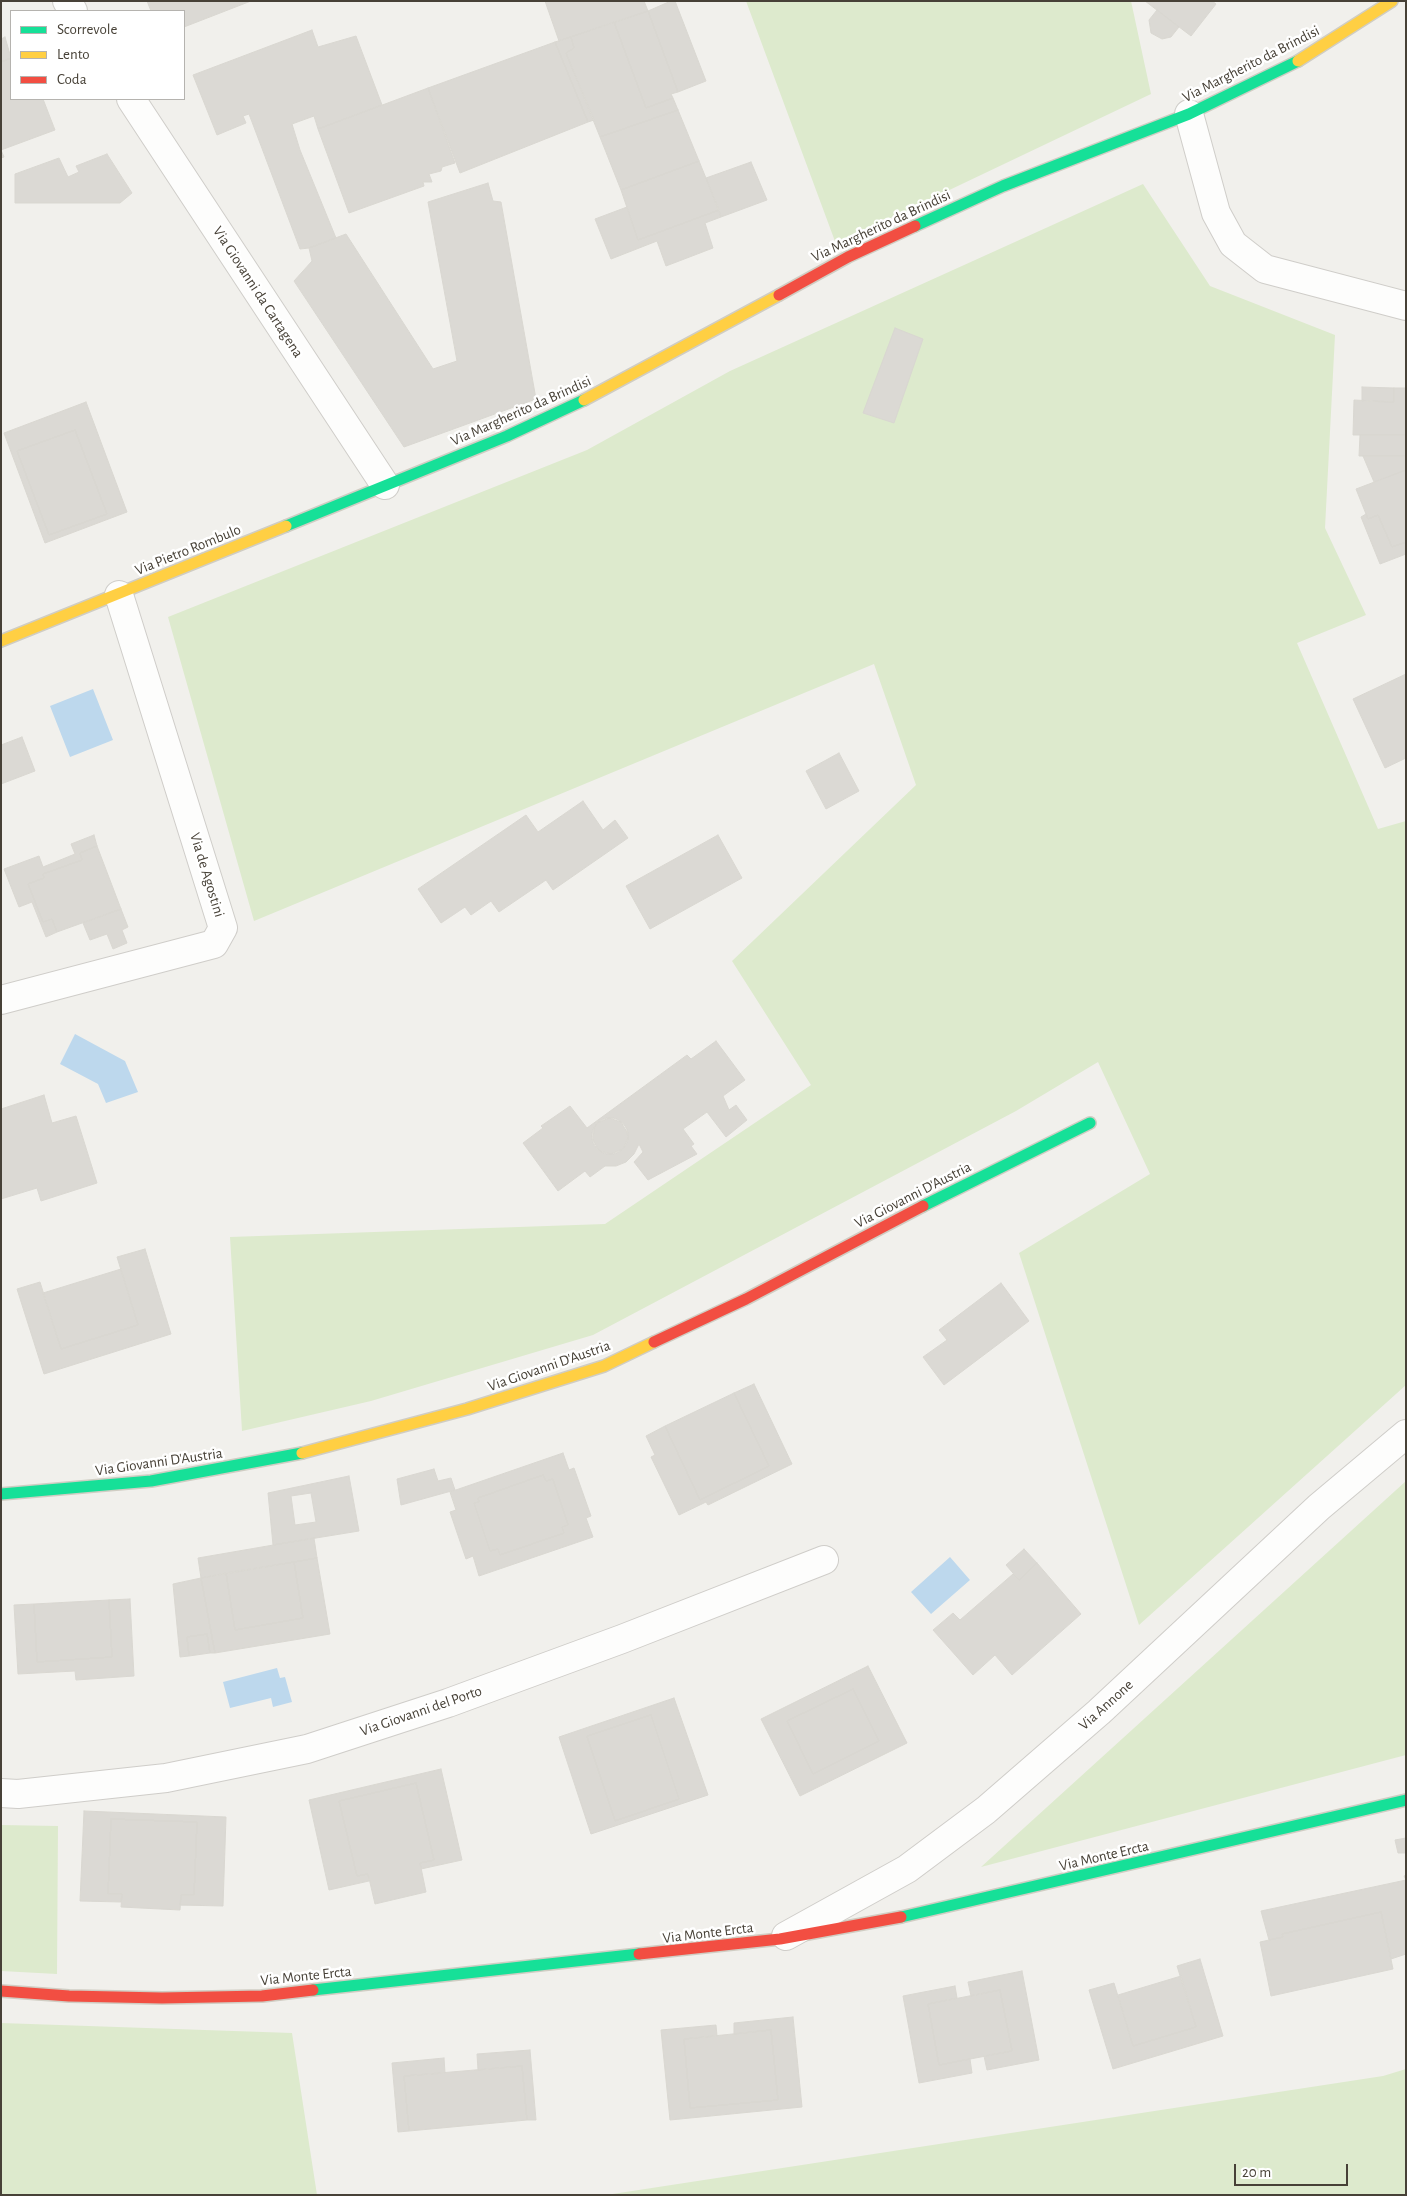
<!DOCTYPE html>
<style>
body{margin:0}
#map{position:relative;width:1407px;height:2196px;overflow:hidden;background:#f1f0ec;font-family:"Alegreya Sans",sans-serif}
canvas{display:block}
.frame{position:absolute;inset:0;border:2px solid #474137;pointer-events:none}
.legend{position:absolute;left:10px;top:10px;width:175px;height:90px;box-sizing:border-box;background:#fff;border:1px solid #b5b3af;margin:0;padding:6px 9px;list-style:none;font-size:15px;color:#474137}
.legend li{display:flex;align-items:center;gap:10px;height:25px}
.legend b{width:25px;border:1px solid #b5b3af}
.scale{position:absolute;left:1234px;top:2164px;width:114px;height:22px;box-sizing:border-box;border:2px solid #474137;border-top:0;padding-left:6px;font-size:15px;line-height:18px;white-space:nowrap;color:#474137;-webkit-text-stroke:4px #fff;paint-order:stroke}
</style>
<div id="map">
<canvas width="1407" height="2196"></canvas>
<div class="frame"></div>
<ul class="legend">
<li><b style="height:6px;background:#16e098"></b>Scorrevole</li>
<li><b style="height:6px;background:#ffcf43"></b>Lento</li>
<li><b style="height:6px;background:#f24e42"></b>Coda</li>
</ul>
<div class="scale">20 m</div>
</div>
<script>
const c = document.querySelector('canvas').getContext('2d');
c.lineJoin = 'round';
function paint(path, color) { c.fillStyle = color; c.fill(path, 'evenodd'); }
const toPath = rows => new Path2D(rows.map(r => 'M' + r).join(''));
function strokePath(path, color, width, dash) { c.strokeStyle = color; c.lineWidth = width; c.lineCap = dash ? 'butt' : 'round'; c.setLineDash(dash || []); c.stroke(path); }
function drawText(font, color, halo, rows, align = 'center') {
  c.font = font + ' "Alegreya Sans",sans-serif'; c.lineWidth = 5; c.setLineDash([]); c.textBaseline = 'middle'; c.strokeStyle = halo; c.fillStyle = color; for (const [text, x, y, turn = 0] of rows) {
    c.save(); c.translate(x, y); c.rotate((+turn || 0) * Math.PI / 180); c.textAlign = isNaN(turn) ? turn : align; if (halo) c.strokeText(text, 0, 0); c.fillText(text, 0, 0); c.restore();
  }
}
const green = toPath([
 [746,1,1131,1,1151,94,836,244],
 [1143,184,1210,286,1335,335,1325,528,1366,615,1297,643,1378,829,1406,821,1406,1385,1139,1625,1019,1253,1150,1174,1098,1062,1016,1111,593,1335,371,1401,242,1431,230,1237,605,1224,811,1085,732,961,916,785,874,664,254,921,168,617,587,450,730,371],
 [1406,1481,1406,1755,981,1867],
 [1,1825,58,1826,57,1974,1,1971],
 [1,2023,292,2033,317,2195,1,2195],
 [1406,2069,1406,2195,606,2195,1383,2076]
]);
const water = toPath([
 [93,689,113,740,70,757,50,706],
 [75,1034,125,1061,138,1092,106,1103,98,1084,60,1064],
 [950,1557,970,1580,931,1614,911,1592],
 [277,1668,280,1678,285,1677,292,1702,273,1707,271,1698,230,1708,223,1682]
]);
const building = toPath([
 [147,1,251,1,184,27,184,11,151,11,147,1],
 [545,1,644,1,648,11,559,41,545,1],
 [671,1,675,1,706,81,678,92,648,11,671,1],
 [1145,1,1212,1,1216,4,1191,36,1145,1],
 [1157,10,1179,27,1171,37,1162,39,1151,33,1149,20,1157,10],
 [648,11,678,92,671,94,673,98,646,108,614,22,648,11],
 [614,22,646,108,673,98,678,110,600,137,566,53,574,48,571,37,614,22],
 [312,30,318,47,356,36,382,105,318,129,314,116,292,124,300,150,336,238,309,248,300,249,249,114,243,116,246,123,217,135,193,75,312,30],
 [5,37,11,58,1,62,1,39,5,37],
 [571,37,574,48,566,53,594,120,588,122,555,42,571,37],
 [555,42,588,122,460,173,428,88,555,42],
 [11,58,11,99,43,99,55,130,1,150,4,157,1,158,1,62,11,58],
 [428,88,455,163,442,167,441,171,429,174,432,182,423,182,424,186,349,213,318,129,428,88],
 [678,110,699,161,621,190,600,137,678,110],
 [107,154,132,193,120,203,15,203,15,174,59,158,68,177,79,172,76,166,107,154],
 [699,161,719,210,638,240,621,190,699,161],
 [751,162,767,200,721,217,706,178,751,162],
 [488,183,493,201,501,202,536,399,404,447,294,281,312,261,309,248,346,234,433,369,457,361,428,202,488,183],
 [627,207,638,240,719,210,721,217,705,223,713,248,666,266,657,241,611,259,595,219,627,207],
 [895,328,923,339,894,423,863,413,895,328],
 [1362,387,1394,388,1394,402,1362,401,1362,387],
 [1394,388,1406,388,1406,435,1353,435,1354,400,1394,402,1394,388],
 [86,402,127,512,45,543,4,433,86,402],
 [75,430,107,514,49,535,17,451,75,430],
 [75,430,107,514,49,535,17,451,75,430],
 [1360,435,1406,435,1406,456,1359,456,1360,435],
 [1363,456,1406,456,1406,470,1374,482,1363,456],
 [1406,470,1406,542,1392,547,1378,515,1368,519,1356,489,1406,470],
 [1366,514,1368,519,1378,515,1392,547,1406,542,1406,554,1380,564,1361,517,1366,514],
 [1406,674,1406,758,1385,768,1353,699,1406,674],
 [22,737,35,771,1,784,1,745,22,737],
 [839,753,859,791,826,809,806,771,839,753],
 [583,801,603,830,615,820,628,838,553,890,546,880,499,912,491,901,471,915,465,907,441,923,418,889,526,815,538,832,583,801],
 [94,835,97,846,80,853,82,860,43,874,44,878,28,884,43,922,52,919,57,932,46,937,32,902,19,907,4,869,39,856,43,867,75,854,71,844,94,835],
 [718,835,742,878,650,929,626,886,718,835],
 [97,846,121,909,57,932,52,919,43,922,28,884,44,878,43,874,82,860,80,853,97,846],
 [121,909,128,927,122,930,127,943,113,949,107,934,90,940,83,923,121,909],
 [716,1041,745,1080,723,1096,729,1110,736,1105,747,1120,726,1137,707,1112,683,1129,694,1144,691,1146,697,1154,648,1180,634,1162,643,1152,639,1144,634,1154,626,1162,616,1166,605,1166,590,1177,585,1171,558,1191,523,1143,543,1128,541,1126,570,1106,587,1128,687,1055,691,1059,716,1041],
 [609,1118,621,1122,627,1132,628,1138,623,1149,611,1154,599,1151,593,1140,594,1128,597,1123,609,1118],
 [44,1095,52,1123,76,1116,97,1183,41,1201,37,1188,1,1199,1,1109,44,1095],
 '592 1136a18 18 0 1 1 36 0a18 18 0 1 1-36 0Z',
 [145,1249,171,1334,44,1374,17,1289,40,1282,61,1349,138,1325,117,1257,145,1249],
 [121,1269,138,1325,61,1349,43,1293,121,1269],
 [1001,1283,1029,1321,944,1385,923,1357,947,1340,939,1330,1001,1283],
 [754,1384,792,1464,708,1505,706,1502,679,1515,651,1457,655,1455,646,1436,665,1426,700,1500,769,1466,734,1393,754,1384],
 [734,1393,769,1466,700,1500,665,1426,734,1393],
 [563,1453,569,1470,574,1468,591,1516,586,1518,593,1537,479,1576,473,1556,466,1559,450,1512,456,1510,450,1492,563,1453],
 [543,1475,546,1481,553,1479,568,1525,562,1527,564,1533,500,1555,498,1549,490,1551,474,1503,479,1502,478,1498,543,1475],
 [434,1469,438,1481,451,1478,455,1490,401,1505,397,1479,434,1469],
 [543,1475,546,1481,553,1479,568,1525,562,1527,564,1533,500,1555,498,1549,490,1551,474,1503,479,1502,478,1498,543,1475],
 [349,1476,359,1531,273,1545,268,1493,349,1476],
 [311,1493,316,1522,295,1525,291,1496,311,1493],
 [314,1538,317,1558,201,1578,198,1558,314,1538],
 [1024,1549,1037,1563,1019,1580,1006,1565,1024,1549],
 [317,1558,330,1634,215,1653,201,1578,226,1573,235,1630,303,1618,294,1562,317,1558],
 [294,1562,303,1618,235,1630,226,1573,294,1562],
 [1037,1563,1081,1614,1012,1675,995,1655,973,1675,933,1630,953,1613,960,1620,1013,1574,1019,1580,1037,1563],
 [201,1578,215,1653,210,1653,207,1634,187,1637,189,1656,180,1657,173,1584,201,1578],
 [130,1599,134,1676,76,1680,75,1671,18,1674,14,1605,34,1604,37,1662,112,1657,109,1600,130,1599],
 [109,1600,112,1657,37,1662,34,1604,109,1600],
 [207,1634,210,1653,189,1656,187,1637,207,1634],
 [868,1666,907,1743,800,1796,761,1719,868,1666],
 [853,1689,879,1741,813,1774,787,1721,853,1689],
 [853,1689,879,1741,813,1774,787,1721,853,1689],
 [674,1698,708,1795,591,1834,559,1737,674,1698],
 [651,1715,679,1799,615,1821,587,1736,651,1715],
 [651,1715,679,1799,615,1821,587,1736,651,1715],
 [441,1769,462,1860,421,1869,420,1863,434,1860,416,1783,339,1801,357,1876,368,1874,369,1881,329,1890,309,1800,441,1769],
 [416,1783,434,1860,420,1863,426,1892,375,1904,368,1874,357,1876,339,1801,416,1783],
 [84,1811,226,1817,223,1906,180,1905,181,1895,194,1895,197,1822,111,1819,108,1894,122,1894,121,1902,80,1901,84,1811],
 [111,1819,197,1822,194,1895,181,1895,180,1910,121,1907,122,1894,108,1894,111,1819],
 [1406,1838,1406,1853,1398,1853,1395,1840,1406,1838],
 [1406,1875,1406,1954,1391,1959,1381,1912,1282,1934,1283,1937,1269,1940,1261,1911,1406,1880,1404,1876,1406,1875],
 [1381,1912,1393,1969,1271,1996,1260,1942,1283,1937,1282,1934,1381,1912],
 [1200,1959,1223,2036,1113,2069,1089,1990,1114,1983,1133,2046,1196,2027,1177,1966,1200,1959],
 [1022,1971,1039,2060,987,2070,984,2056,1012,2051,1000,1990,971,1996,968,1982,1022,1971],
 [1181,1976,1196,2027,1133,2046,1118,1995,1181,1976],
 [955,1986,957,1998,928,2004,939,2065,970,2059,972,2073,919,2083,903,1996,955,1986],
 [1000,1990,1012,2051,939,2065,928,2004,1000,1990],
 [793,2017,802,2107,670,2120,661,2030,716,2025,717,2036,684,2039,690,2108,778,2100,771,2030,734,2034,734,2023,793,2017],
 [771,2030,778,2100,690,2108,684,2039,771,2030],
 [530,2050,536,2120,527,2120,522,2066,478,2070,477,2054,530,2050],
 [444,2058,445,2073,404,2076,409,2131,398,2132,392,2063,444,2058],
 [522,2066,527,2120,409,2131,404,2076,522,2066]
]);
const street = toPath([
 [67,1,73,11],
 [131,99,385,485],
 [1189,114,1216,213,1233,244,1265,269,1406,306],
 [1,1000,214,944,223,928,119,595],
 [1,1793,18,1794,166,1778,307,1749,448,1703,622,1639,824,1560],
 [786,1936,907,1869,986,1810,1099,1712,1319,1507,1406,1434]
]);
const fast = toPath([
 [915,226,1003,186,1189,114,1298,61],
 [286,526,507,436,584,400],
 [923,1206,1090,1123],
 [1,1494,151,1481,302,1453],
 [901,1917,1406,1800],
 [313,1990,639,1954]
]);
const slow = toPath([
 [1298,61,1392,1],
 [584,400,779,295],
 [1,641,286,526],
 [302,1453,467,1409,604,1366,654,1342]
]);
const jam = toPath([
 [779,295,848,257,915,226],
 [654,1342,746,1299,923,1206],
 [639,1954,780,1939,901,1917],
 [1,1991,69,1996,162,1998,262,1996,313,1990]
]);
const streetNames = [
 ["Via Margherito da Brindisi",1251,64,-27],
 ["Via Margherito da Brindisi",881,226,-25],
 ["Via Giovanni da Cartagena",258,292,57],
 ["Via Margherito da Brindisi",521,411,-24],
 ["Via Pietro Rombulo",188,550,-22],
 ["Via de Agostini",207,875,73],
 ["Via Giovanni D'Austria",913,1195,-27],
 ["Via Giovanni D'Austria",549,1366,-19],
 ["Via Giovanni D'Austria",159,1462,-8],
 ["Via Annone",1106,1705,-42],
 ["Via Giovanni del Porto",421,1711,-19],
 ["Via Monte Ercta",1104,1856,-13],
 ["Via Monte Ercta",708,1933,-7],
 ["Via Monte Ercta",306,1976,-6]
];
paint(green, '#ddeacd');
paint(water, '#bdd8ed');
paint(building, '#dbd9d4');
strokePath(building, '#d9d7d1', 1);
strokePath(street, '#cfcdc9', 30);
strokePath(fast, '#d0cdc3', 14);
strokePath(slow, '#d0cdc3', 14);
strokePath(jam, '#d0cdc3', 14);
strokePath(street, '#fdfdfc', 28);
strokePath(fast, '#16e098', 11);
strokePath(slow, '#ffcf43', 11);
strokePath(jam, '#f24e42', 11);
drawText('15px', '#474137', '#fff', streetNames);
</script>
